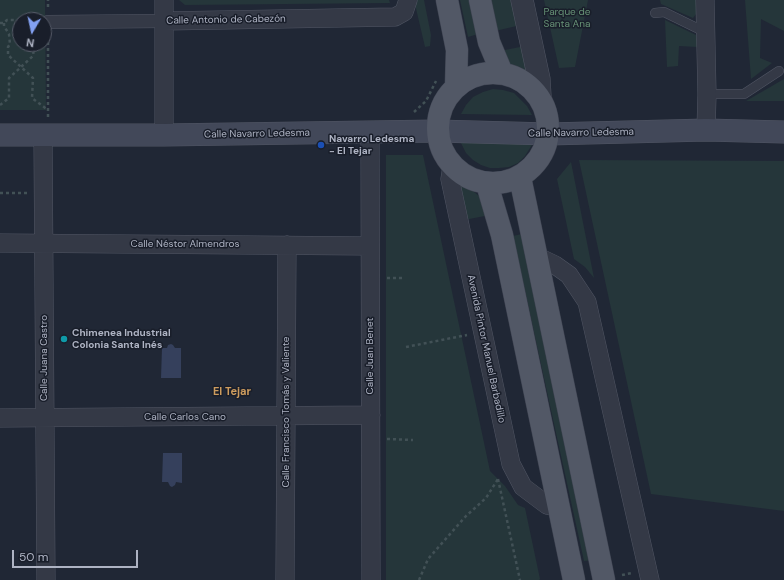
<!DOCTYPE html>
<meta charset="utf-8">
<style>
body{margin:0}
#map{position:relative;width:784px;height:580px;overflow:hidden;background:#202735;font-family:"DM Sans",sans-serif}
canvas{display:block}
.north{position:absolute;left:12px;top:12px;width:40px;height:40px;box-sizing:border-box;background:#191e2a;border:1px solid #555a67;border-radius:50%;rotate:189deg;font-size:11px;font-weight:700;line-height:16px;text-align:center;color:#aeb3c3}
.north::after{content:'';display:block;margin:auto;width:14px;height:18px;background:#83a1f2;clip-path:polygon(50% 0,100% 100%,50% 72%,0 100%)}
.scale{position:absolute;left:12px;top:550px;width:126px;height:18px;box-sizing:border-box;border:2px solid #aeb3c3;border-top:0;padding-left:5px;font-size:12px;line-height:14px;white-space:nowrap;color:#aeb3c3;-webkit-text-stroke:3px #191e2a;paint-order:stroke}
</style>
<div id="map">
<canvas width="784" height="580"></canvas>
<div class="north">N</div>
<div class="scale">50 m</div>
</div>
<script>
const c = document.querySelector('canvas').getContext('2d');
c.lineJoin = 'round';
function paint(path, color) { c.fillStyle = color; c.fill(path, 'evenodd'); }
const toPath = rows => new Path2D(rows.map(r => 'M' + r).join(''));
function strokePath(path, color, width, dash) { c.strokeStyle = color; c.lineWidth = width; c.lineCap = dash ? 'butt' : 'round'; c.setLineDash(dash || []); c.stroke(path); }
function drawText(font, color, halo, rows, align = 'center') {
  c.font = font + ' "DM Sans",sans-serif'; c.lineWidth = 3; c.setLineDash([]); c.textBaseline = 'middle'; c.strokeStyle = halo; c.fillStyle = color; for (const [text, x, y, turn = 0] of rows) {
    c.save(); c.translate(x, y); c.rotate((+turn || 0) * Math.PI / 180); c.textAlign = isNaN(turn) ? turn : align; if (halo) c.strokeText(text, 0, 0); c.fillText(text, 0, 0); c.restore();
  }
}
const green = toPath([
 [0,0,45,0,46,110,0,110],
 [20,20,44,20,44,44,20,44],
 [179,0,389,0,390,3,185,5],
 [414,0,424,0,431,35,430,46,425,47],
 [460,0,470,0,478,34,468,37],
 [488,0,516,0,521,25,495,31],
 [544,0,588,0,575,67,559,68],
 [660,0,696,0,697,13,693,18,661,4],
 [745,0,784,0,784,31,761,19,760,58,772,63,751,79],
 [665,20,696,35,697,39,697,47,679,46,678,66,667,67],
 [525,46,534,80,512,68,500,51],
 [784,79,784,101,746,101],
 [493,89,503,90,514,93,527,106,532,115,461,114,466,105,473,97,483,92],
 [460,141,533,143,525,156,518,163,509,167,499,168,490,168,481,165,473,160,466,153],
 [386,155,423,155,490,471,505,486,518,505,525,508,540,579,539,580,386,580],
 [579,160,784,161,784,511,651,494],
 [571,162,594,278,585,267,574,259,557,179],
 [460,184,473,191,479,196,490,215,464,220],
 [522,234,593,560,584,561,513,236]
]);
const water = toPath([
 [171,344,173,345,175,348,181,348,181,378,161,378,162,348,167,348,168,345],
 [163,453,182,453,182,483,176,482,175,485,172,487,170,486,168,482,162,482]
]);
const path = toPath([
 [48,7,48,0],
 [28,20,34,20],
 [0,23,4,23,7,20,20,20],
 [4,23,4,26,9,34,10,44,8,47,8,55,33,78,32,98,48,110],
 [48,36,48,117],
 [0,105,9,98,9,78,33,56,34,47,32,44],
 [414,112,426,101,436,81],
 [432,150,434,151,436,160],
 [0,193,27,193],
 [387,278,404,278],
 [406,347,467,335],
 [387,439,413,440],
 [498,479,520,580],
 [622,575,632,573],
 [419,580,428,559,466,516,486,498,498,479]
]);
const service = toPath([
 [655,13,664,12,705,32],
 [707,94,744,94,779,71]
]);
const pedestrian = toPath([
 [48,22,164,21]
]);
const minor = toPath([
 [164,0,164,135],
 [705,0,707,94,706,130],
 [164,21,395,17,404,12,408,0],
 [370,132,371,580],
 [43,136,46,580],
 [452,166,450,179,511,464,523,487,547,505,560,507],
 [0,243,370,246],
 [536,256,555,265,569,275,587,302,650,580],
 [0,418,371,415],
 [285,580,287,245]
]);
const tertiary = toPath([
 [522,0,539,79,540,96]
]);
const secondary = toPath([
 [0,135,164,135,437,131,549,134,706,130,784,132]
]);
const primary = toPath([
 [447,0,457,50,456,86],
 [480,0,489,42,502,73],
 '438 128a55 55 0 1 1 110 0a55 55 0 1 1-110 0Z',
 [520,177,604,580],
 [487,184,502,235,574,580]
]);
const markers = [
 [321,145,4,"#1a4fb4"],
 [64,339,4,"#0f9aa8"]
];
const parkNames = [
 ["Parque de",567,12],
 ["Santa Ana",567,24]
];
const streetNames = [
 ["Calle Antonio de Cabezón",226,20,-1],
 ["Calle Navarro Ledesma",581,133,-1],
 ["Calle Navarro Ledesma",257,134,-1],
 ["Calle Néstor Almendros",185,244],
 ["Avenida Pintor Manuel Barbadillo",486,349,78],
 ["Calle Juan Benet",370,356,-90],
 ["Calle Juana Castro",44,358,-90],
 ["Calle Francisco Tomás y Valiente",286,412,-90],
 ["Calle Carlos Cano",185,417]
];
const poiNames = [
 ["Navarro Ledesma",329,139],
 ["- El Tejar",329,151],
 ["Chimenea Industrial",72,333],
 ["Colonia Santa Inés",72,345]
];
const neighbourhoodNames = [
 ["El Tejar",232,392]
];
paint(green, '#25363a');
paint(water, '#35405c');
strokePath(service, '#515664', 10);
strokePath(pedestrian, '#515664', 14);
strokePath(minor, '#515664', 19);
strokePath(tertiary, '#515664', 23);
strokePath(secondary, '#515664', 23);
strokePath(primary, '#3d4250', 23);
strokePath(path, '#425156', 2.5, [3, 3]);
strokePath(service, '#343946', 9);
strokePath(pedestrian, '#343946', 13);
strokePath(minor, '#343946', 18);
strokePath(tertiary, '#343946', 22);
strokePath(secondary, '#424859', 22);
strokePath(primary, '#525866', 22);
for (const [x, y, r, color] of markers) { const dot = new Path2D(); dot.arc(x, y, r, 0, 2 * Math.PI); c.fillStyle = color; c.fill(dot); strokePath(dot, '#191e2a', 1.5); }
drawText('10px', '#679276', '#191e2a', parkNames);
drawText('10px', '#aeb3c3', '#191e2a', streetNames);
drawText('bold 10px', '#aeb3c3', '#191e2a', poiNames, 'left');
drawText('bold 11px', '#cd9c5e', '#191e2a', neighbourhoodNames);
</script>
